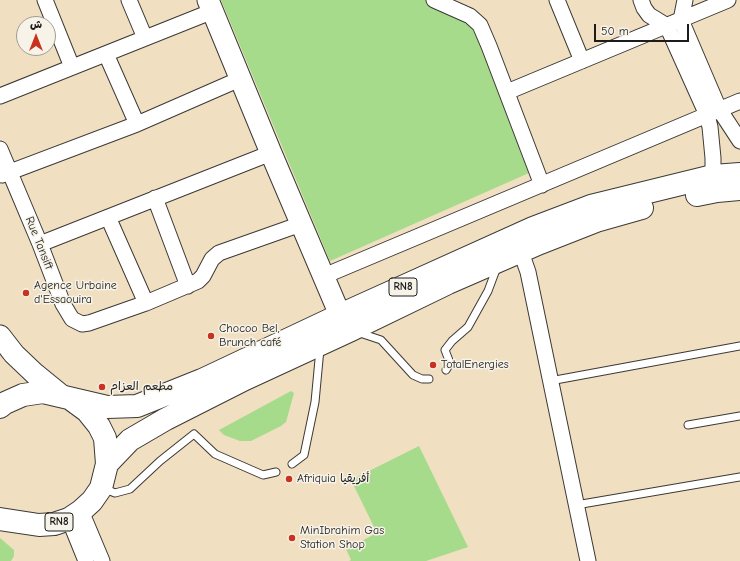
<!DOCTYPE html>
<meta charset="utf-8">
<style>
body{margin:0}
#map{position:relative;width:740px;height:561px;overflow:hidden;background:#f0dfc0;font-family:"Comic Neue","Playpen Sans Arabic",sans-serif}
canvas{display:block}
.north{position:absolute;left:16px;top:16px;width:40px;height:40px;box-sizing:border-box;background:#f7f3e8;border:1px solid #9f9d96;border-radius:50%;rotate:0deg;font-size:11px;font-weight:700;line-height:16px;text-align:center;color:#1c1c1c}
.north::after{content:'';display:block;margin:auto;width:14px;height:18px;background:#c8321e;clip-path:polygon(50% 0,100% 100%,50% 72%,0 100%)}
.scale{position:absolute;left:594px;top:24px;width:95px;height:18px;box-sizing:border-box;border:2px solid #1c1c1c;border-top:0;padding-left:5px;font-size:12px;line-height:14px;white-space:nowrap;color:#1c1c1c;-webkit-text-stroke:3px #f7f3e8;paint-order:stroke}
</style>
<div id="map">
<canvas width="740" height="561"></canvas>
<div class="north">ش</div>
<div class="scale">50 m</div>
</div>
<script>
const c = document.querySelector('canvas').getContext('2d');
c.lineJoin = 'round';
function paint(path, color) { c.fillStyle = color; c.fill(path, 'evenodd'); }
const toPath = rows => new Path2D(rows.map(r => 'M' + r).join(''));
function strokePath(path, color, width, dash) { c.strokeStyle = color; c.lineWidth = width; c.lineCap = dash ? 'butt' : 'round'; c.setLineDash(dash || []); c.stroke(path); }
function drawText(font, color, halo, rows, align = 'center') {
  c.font = font + ' "Comic Neue","Playpen Sans Arabic",sans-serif'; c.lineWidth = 3; c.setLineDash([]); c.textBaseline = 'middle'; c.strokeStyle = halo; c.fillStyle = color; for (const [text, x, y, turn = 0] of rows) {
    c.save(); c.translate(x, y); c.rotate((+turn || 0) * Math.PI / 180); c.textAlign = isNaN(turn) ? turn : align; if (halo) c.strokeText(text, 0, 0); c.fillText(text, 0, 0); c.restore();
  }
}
const green = toPath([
 [221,0,433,0,474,24,529,173,330,261],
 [291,391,294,393,286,422,281,426,251,441,240,441,224,435,219,430],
 [419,446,468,547,426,561,349,561,351,560,346,549,377,533,351,480],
 [0,538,14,550,14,556,11,561,0,561]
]);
const lane = toPath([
 [357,332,381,340,413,375,422,379,429,379],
 [446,370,450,363,445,350,452,341,468,327,488,291,497,267],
 [550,381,740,346],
 [688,425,740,416],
 [292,464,304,455,315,402,320,349],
 [103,488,115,493,130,489,160,461,194,434,215,454,263,475,276,472],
 [576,505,740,477]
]);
const street = toPath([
 [45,0,72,67],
 [129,0,145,38],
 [434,0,470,16,480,25,489,46,542,185],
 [557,0,582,61],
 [641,0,644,8,649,15,667,26,707,115,710,127,713,158,713,176],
 [685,0,681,20,719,109,740,141],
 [106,54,137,124],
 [507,92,728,0],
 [0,96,213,11],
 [0,149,40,244,63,304,72,319,82,324,89,323,146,303,108,217],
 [2,175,137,124,240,79],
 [155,198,188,286],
 [40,244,271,153],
 [521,252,528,272,588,561],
 [324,276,740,101],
 [146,303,198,281,203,276,212,259,219,253,301,224],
 [81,511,102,561],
 [69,519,86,561]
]);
const secondary = toPath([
 [208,0,271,153,340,315],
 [0,336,14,354,35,374,62,396]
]);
const highway = toPath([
 [697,195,717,191,740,189],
 [0,407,5,403,23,395,43,392,107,407,137,406,202,380,340,315,533,228,591,206,713,176,740,174],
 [107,464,130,440,166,419,245,379,351,330,448,283,540,243,596,221,642,208],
 [0,519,39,525,54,524,69,519,81,511,92,501,101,488,107,464,105,438,99,426,87,411,72,400]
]);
const markers = [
 [26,293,4,"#c8321e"],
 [211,336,4,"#c8321e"],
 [433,365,4,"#c8321e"],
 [102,387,4,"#c8321e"],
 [289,479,4,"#c8321e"],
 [292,538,4,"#c8321e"]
];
const shields = [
 [403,287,28],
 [59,522,28]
];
const shieldNames = [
 ["RN8",403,287],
 ["RN8",59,522]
];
const streetNames = [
 ["Rue Tansift",39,243,68]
];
const poiNames = [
 ["Agence Urbaine",34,286],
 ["d'Essaouira",34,300],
 ["Chocoo Bel,",219,329],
 ["Brunch café",219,343],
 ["TotalEnergies",441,365],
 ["مطعم العزام",110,387],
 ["Afriquia أفريقيا",297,479],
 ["MinIbrahim Gas",300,531],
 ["Station Shop",300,545]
];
paint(green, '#a6db8c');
strokePath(lane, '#3c3935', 9);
strokePath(street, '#3c3935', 17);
strokePath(secondary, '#3c3935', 23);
strokePath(highway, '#3c3935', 24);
strokePath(lane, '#fff', 7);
strokePath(street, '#fff', 15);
strokePath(secondary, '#fff', 21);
strokePath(highway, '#fff', 22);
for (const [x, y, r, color] of markers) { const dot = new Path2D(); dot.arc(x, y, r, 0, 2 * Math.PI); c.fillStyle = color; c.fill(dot); strokePath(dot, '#f7f3e8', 1.5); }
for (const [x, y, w] of shields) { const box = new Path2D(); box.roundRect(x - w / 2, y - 9, w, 18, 3); c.fillStyle = '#f7f3e8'; c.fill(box); strokePath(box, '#1c1c1c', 1); }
drawText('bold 11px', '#1c1c1c', null, shieldNames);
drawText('12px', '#1c1c1c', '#f7f3e8', streetNames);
drawText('12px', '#1c1c1c', '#f7f3e8', poiNames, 'left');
</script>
